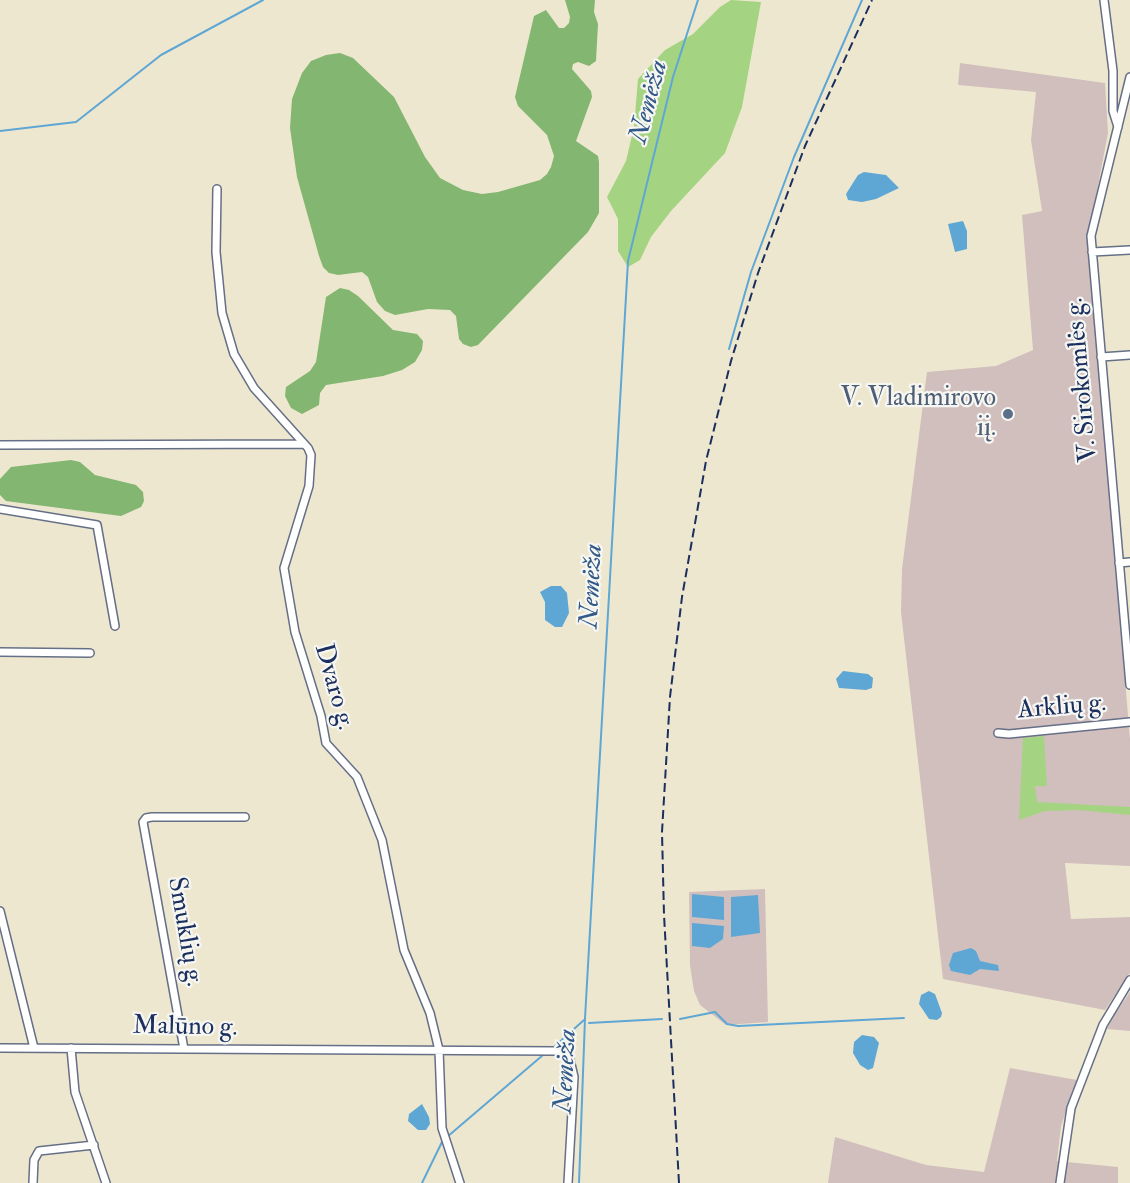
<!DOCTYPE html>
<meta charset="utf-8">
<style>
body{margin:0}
canvas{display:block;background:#eee7cf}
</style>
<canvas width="1130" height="1183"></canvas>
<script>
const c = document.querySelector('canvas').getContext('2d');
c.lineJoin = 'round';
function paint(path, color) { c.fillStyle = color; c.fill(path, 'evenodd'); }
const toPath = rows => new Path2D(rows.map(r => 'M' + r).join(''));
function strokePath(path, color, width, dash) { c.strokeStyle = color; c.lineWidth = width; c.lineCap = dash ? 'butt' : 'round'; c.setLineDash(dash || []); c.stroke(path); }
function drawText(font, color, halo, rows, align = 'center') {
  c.font = font + ' "IM FELL Double Pica",serif'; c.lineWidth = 4.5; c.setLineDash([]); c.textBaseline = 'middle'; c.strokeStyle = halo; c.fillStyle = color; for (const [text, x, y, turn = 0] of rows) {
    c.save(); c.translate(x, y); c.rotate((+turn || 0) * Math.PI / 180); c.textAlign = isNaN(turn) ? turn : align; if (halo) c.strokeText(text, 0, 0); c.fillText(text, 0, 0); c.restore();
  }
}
const industrial = toPath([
 [960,63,1105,83,1108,133,1088,238,1130,739,1130,866,1065,863,1071,919,1130,917,1130,973,1105,1010,943,979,901,612,902,569,927,372,996,366,1033,350,1022,215,1042,211,1031,140,1036,92,958,85],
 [765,889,768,1022,726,1025,700,1005,694,991,690,965,689,892],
 [1130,992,1130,1031,1107,1029,1113,1017],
 [1010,1068,1077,1080,1061,1126,1057,1161,1118,1167,1118,1183,828,1183,835,1137,926,1165,984,1172]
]);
const green = toPath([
 [731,0,761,2,742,107,725,153,671,211,651,237,640,260,628,267,618,251,618,219,607,197,626,161,634,127,638,79,665,50,693,34,720,7],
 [1044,736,1047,786,1035,786,1037,802,1130,807,1130,815,1079,810,1045,811,1019,820,1023,738]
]);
const forest = toPath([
 [565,0,595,0,594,12,598,24,596,61,589,66,578,62,573,64,572,69,591,91,592,97,576,141,598,156,599,162,599,213,588,232,478,345,471,347,463,344,459,339,456,316,450,310,428,309,395,315,385,311,377,302,368,277,362,272,338,275,329,273,323,267,319,256,297,177,290,128,292,99,302,73,311,61,326,55,340,53,353,58,394,97,425,157,440,178,463,190,482,194,498,192,540,180,547,174,551,167,554,156,547,135,518,106,515,97,534,16,546,10,559,28,564,28,569,23,570,17],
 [340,288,349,290,358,296,393,330,417,334,423,341,422,350,415,362,402,370,383,376,326,385,320,393,319,405,302,414,291,408,285,396,286,387,310,371,316,362,326,297],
 [71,460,80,462,95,475,136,485,143,492,144,501,141,507,121,516,6,501,0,495,0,479,11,467]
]);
const water = toPath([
 [864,172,886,175,899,188,876,199,862,202,848,200,846,194,858,175],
 [963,221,967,231,967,249,955,252,948,224],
 [551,586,561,586,567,593,569,613,562,627,555,627,545,620,545,602,540,592],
 [843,671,868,674,873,678,872,688,866,690,839,688,836,679],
 [692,894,724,897,724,920,692,917],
 [758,895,760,933,731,937,731,897],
 [692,923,724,926,723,939,710,948,692,946],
 [971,948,976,951,980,961,998,965,999,971,980,969,970,975,951,971,949,965,953,953],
 [929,991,935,994,942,1013,941,1017,937,1020,929,1019,919,1004,921,995],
 [862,1035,874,1037,879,1043,873,1068,868,1070,860,1065,853,1053,854,1042],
 [422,1104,429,1117,430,1124,426,1130,418,1130,408,1121,409,1114]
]);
const stream = toPath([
 [0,131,76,122,161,55,263,0],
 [729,349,751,272,794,157,862,0],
 [680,1019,715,1012,727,1024,738,1026,904,1018],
 [589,1023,662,1019],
 [555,1046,584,1020],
 [447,1137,543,1055],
 [422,1183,442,1142],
 [579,1183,585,1018,628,261,673,77,698,0]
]);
const street = toPath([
 [1104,0,1113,71,1113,111,1118,127],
 [1130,77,1091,236,1130,685],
 [217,189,216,252,222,313,234,354,254,388,308,448,311,455,309,486,284,568,295,632,321,716,326,743,357,777,382,840,404,950,430,1013,439,1050,442,1128,460,1183],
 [1092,252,1130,250],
 [1101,357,1130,355],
 [0,445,303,444],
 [0,509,97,525,115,626],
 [1119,563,1130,562],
 [0,652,90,653],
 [998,733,1009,734,1130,722],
 [0,911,34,1048],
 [0,1048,557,1051,570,1060,574,1077,568,1183],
 [71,1048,75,1092,106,1183],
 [184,1049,143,822,146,818,152,817,245,817],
 [33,1183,34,1160,39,1151,94,1145],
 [1060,1183,1071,1108,1103,1025,1130,980]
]);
const rail = toPath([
 [679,1183,664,915,662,832,670,697,682,597,706,461,731,361,758,273,805,146,872,0]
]);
const markers = [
 [1008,414,6,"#5c6f8a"]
];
const streetNames = [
 ["V. Sirokomlės g.",1083,380,-95],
 ["Dvaro g.",333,687,74],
 ["Arklių g.",1062,708,-5],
 ["Smuklių g.",184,932,80],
 ["Malūno g.",185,1028,1]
];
const serviceNames = [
 ["V. Vladimirovo",996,399],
 ["iį.",996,429]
];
const waterNames = [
 ["Nemėža",650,102,-75],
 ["Nemėža",593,586,-87],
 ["Nemėža",567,1071,-87]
];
paint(industrial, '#d1bfbe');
paint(green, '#a4d482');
paint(forest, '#83b670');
paint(water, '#5ea7d5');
strokePath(stream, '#5ea7d5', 2);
strokePath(street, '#656f86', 10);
strokePath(street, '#fff', 7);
strokePath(rail, '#1b2f5e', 2, [9, 4.5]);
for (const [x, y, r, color] of markers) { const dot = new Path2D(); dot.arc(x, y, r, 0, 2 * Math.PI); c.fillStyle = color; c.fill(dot); strokePath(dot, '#f6f6f2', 2); }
drawText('26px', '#1b2f5e', '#f6f6f2', streetNames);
drawText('26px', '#4e5e75', '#f6f6f2', serviceNames, 'right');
drawText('italic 27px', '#325988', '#f6f6f2', waterNames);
</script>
